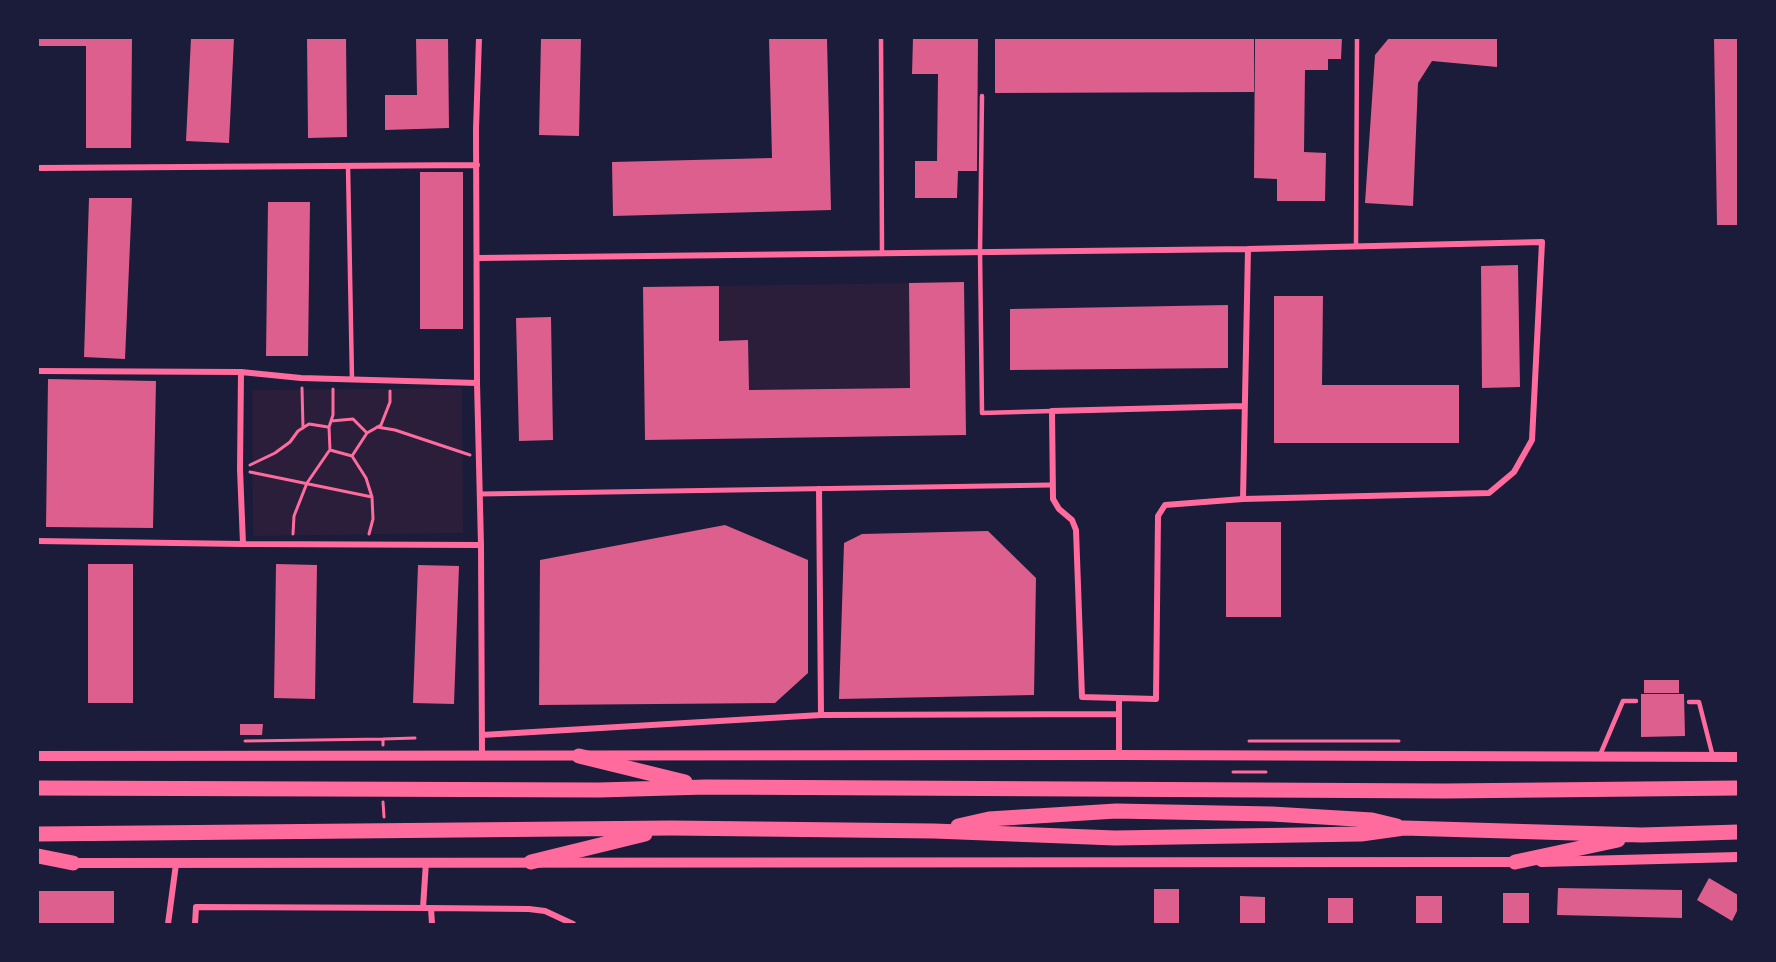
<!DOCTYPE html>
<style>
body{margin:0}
#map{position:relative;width:1776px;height:962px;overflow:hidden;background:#1b1b3a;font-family:Helvetica,sans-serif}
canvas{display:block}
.frame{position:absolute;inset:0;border:39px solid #1b1b3a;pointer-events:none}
</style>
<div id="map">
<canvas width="1776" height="962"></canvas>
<div class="frame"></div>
</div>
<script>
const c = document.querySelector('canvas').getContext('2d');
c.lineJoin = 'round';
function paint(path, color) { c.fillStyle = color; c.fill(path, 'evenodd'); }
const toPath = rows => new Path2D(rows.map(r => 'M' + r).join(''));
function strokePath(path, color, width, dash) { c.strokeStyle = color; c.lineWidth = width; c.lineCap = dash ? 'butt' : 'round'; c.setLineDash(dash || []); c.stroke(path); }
const green = toPath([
 [909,283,910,388,749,390,748,340,719,341,719,286],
 [462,388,463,533,253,536,252,390]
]);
const building = toPath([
 [38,38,132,38,131,148,86,148,86,46,38,46],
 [191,38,234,38,229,143,186,141],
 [307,38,346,38,347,137,308,138],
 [416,38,448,38,449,128,385,130,385,95,417,95],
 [541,38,581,38,579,136,539,135],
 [769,38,827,38,831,210,613,216,612,162,772,158],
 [913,38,978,38,977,171,958,171,957,198,915,198,915,161,937,161,938,74,912,74],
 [995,38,1254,38,1254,92,995,93],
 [1255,38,1342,38,1341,59,1328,59,1328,70,1305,70,1304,152,1326,153,1325,201,1277,201,1277,179,1254,178],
 [1389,38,1497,38,1497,67,1432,61,1418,83,1413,206,1365,203,1375,55],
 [1714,38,1738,38,1738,225,1717,225],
 [420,172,463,172,463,329,420,329],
 [89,198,132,198,125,359,84,357],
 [268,202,310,202,308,356,266,356],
 [1518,265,1520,387,1482,388,1481,266],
 [964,282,966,435,645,440,643,287,719,286,719,341,748,340,749,390,910,388,909,283],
 [1274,296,1323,296,1322,385,1459,385,1459,443,1274,443],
 [1228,305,1228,368,1010,370,1010,309],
 [551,317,553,440,519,441,516,318],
 [48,379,156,381,153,528,46,527],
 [1226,522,1281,522,1281,617,1226,617],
 [725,525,808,560,808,673,775,703,539,705,540,560],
 [988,531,1036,578,1034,695,839,699,844,543,862,534],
 [88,564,133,564,133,703,88,703],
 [276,564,317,565,315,699,274,698],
 [418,565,459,566,454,704,413,703],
 [1644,680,1679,680,1679,693,1644,693],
 [1641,694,1684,694,1685,736,1641,737],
 [240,724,263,724,262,735,240,735],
 [1709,878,1738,895,1738,909,1732,921,1697,900],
 [1558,888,1682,890,1682,918,1557,915],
 [1154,889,1179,889,1179,924,1154,924],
 [38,891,114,891,114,924,38,924],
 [1503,893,1529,893,1529,924,1503,924],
 [1240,896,1265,897,1265,924,1240,924],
 [1416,896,1442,896,1442,924,1416,924],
 [1328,898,1353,898,1353,924,1328,924]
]);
const path = toPath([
 [302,388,303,428],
 [331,421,353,419,367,433,352,456,330,450,329,427,333,415,333,389],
 [377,427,395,430,470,455],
 [367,433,381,425,390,402,390,391],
 [352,456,366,478,372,497,373,519,369,534],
 [250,465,275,453,290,442,298,431,309,424,328,427],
 [250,472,372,497],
 [293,534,294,516,307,483,329,451],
 [383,739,415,738],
 [245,741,383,739,383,745],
 [1249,741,1399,741],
 [1233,772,1266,772],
 [383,802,384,817]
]);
const service = toPath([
 [881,38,882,254],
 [982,96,980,251,982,413,1052,411],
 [348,166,352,380],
 [1356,247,1357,38],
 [1689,702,1699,702,1713,757],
 [1600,755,1623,701,1636,701]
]);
const pedestrian = toPath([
 [480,494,1051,485]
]);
const minor = toPath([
 [479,38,476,129,477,383,481,545,482,755],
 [38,168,477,165],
 [478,258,1248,249],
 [38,371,241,372,301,378,477,383],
 [241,372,240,469,243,544],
 [819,489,821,715],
 [1243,499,1489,493,1514,472,1532,440,1542,242,1248,249,1243,499,1165,505,1158,516,1156,699,1082,697,1076,530,1072,520,1059,509,1053,499,1052,411,1244,406],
 [38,541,243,544,481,545],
 [1119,698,1119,755],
 [482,735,821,715,1119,714],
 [423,908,426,862],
 [431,908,529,909,545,911,573,924],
 [168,924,176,864],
 [195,924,196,907,431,908,432,924]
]);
const tertiary = toPath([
 [38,756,1119,755,1738,757],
 [1541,862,1738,857],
 [68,863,1522,862]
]);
const primary = toPath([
 [579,756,685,782],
 [38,788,599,790,706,787,1445,791,1738,788],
 [958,826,989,819,1116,811,1272,814,1372,820,1397,826],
 [38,834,671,828,934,831,1115,838,1361,834,1404,828,1642,835,1738,832],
 [38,856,73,863],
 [531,862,645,834],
 [1515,862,1618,840]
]);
paint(green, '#2a1e3b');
paint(building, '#dd5f8e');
strokePath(path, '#ff6b9d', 3);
strokePath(service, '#ff6b9d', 4.5);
strokePath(pedestrian, '#ff6b9d', 5);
strokePath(minor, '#ff6b9d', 6);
strokePath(tertiary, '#ff6b9d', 10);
strokePath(primary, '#ff6b9d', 15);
</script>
